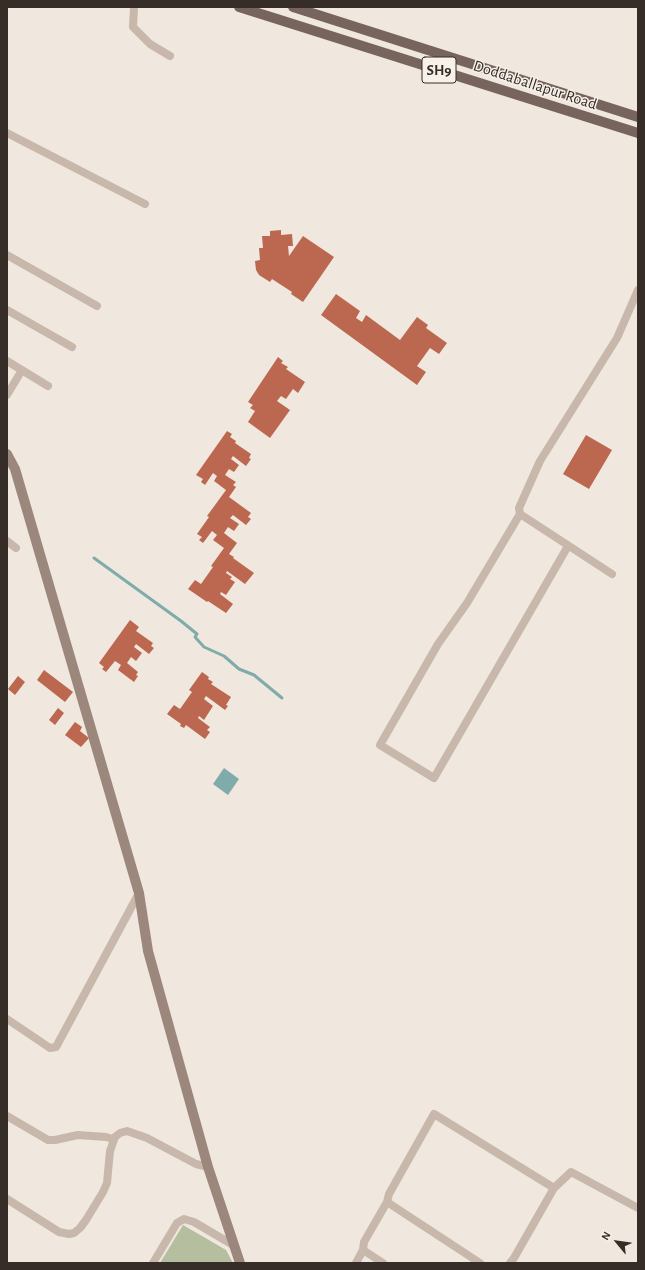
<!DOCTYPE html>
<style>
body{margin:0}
#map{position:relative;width:645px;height:1270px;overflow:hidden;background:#f0e7de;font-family:"Alegreya Sans",sans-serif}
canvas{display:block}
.frame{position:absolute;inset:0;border:8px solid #362d29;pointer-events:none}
.north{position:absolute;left:597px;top:1222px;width:40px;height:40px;-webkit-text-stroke:3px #f8f1ea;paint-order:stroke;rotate:299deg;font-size:11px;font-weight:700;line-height:16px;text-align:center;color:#362d29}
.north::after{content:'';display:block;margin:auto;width:14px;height:18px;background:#362d29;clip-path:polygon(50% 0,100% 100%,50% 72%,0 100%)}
</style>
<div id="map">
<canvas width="645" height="1270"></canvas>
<div class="frame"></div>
<div class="north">N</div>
</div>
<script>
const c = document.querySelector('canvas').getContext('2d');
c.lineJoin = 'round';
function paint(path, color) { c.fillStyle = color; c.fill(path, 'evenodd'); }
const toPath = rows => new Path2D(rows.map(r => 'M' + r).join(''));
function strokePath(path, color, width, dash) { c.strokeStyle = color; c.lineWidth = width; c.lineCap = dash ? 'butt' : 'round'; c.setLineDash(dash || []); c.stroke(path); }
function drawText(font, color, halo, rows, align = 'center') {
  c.font = font + ' "Alegreya Sans",sans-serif'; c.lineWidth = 3; c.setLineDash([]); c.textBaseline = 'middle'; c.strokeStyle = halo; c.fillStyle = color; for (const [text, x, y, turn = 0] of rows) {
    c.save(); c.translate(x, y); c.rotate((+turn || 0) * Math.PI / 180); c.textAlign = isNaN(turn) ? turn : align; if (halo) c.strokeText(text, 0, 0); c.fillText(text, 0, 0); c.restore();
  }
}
const green = toPath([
 [183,1225,226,1250,233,1263,160,1263]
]);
const water = toPath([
 [224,768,239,779,228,795,213,784]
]);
const stream = toPath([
 [94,558,181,621,197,634,195,637,204,647,224,656,239,669,254,675,282,698]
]);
const building = toPath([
 [281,230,281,235,292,234,293,246,288,246,289,256,303,236,334,257,303,302,291,294,292,292,272,279,270,282,259,275,256,270,255,261,260,260,259,248,263,248,262,236,270,236,270,231],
 [336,294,360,311,356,318,362,322,366,315,400,340,417,317,428,325,426,328,447,343,439,354,430,348,417,366,426,372,417,385,321,315],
 [278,357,283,361,281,363,288,367,286,369,305,382,298,393,293,389,286,399,281,396,277,401,290,410,270,438,248,422,255,411,250,408,253,405,248,402],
 [227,431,232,434,230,437,236,441,235,443,251,454,249,458,251,459,246,466,233,456,231,459,239,465,234,472,229,469,225,475,236,482,233,485,236,487,229,497,251,513,248,517,251,519,246,525,233,515,230,518,239,524,234,531,228,527,224,533,237,543,229,554,234,557,233,558,254,573,245,584,227,571,226,573,232,577,230,579,235,582,226,595,221,592,220,594,233,604,226,613,208,601,207,602,188,589,195,580,201,584,213,567,211,566,224,548,213,540,217,535,212,531,203,543,199,540,202,537,197,534,209,517,207,516,226,490,214,481,217,476,213,473,205,485,201,482,203,479,196,475],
 [586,435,612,450,589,489,563,474],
 [130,620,139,627,136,631,153,643,151,646,154,648,149,654,136,644,134,647,142,653,136,661,131,657,127,663,138,672,136,675,138,676,134,682,118,670,121,665,115,661,106,672,102,669,104,667,99,663],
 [44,670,73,692,65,702,37,680],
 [202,672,209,677,208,679,213,682,211,684,231,697,226,705,228,706,225,710,206,696,204,699,213,706,204,720,199,716,198,718,210,727,207,730,210,732,205,739,186,725,184,728,180,726,181,724,167,714,174,705,180,709,192,692,189,690],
 [18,676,25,682,15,695,8,689],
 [58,708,64,713,55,725,49,720],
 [75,722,82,727,80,731,89,738,81,747,65,735]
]);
const minor = toPath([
 [134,7,133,27,150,44,170,56],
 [7,133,145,204],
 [7,255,97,306],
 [7,310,72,347],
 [7,361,48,386],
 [7,395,22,370],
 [520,514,612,574],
 [7,541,16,548],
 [568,546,434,778,380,745,438,644,467,603,520,514,519,508,540,461,617,338,638,290],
 [7,1019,50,1048,56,1047,139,893],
 [7,1116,48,1140,55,1140,78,1135,106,1137,113,1139],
 [7,1199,59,1232,69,1234,74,1233,80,1228,86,1220,103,1192,107,1183,110,1151,115,1137,120,1133,127,1131,147,1138,196,1164,208,1167],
 [387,1202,480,1263],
 [363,1250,383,1263],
 [153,1263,177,1223,184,1219,194,1222,233,1245],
 [356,1263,363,1250,364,1242,387,1202,389,1194,434,1114,554,1188],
 [510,1263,514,1258,554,1188,571,1172,638,1208]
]);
const secondary = toPath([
 [7,454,15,469,139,893,148,951,208,1167,240,1263]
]);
const primary = toPath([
 [239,7,638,133],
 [293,7,638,117]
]);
const shields = [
 [439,70,34]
];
const shieldNames = [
 ["SH9",439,70]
];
const streetNames = [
 ["Doddaballapur Road",535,85,18]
];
paint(green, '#b5be9f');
paint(water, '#7fabab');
strokePath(stream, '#7fabab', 3);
paint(building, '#bc6850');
strokePath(minor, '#c8b7ab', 8);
strokePath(secondary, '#9b877c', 10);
strokePath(primary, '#77645c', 10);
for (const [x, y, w] of shields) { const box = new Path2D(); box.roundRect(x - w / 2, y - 13, w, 26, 3); c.fillStyle = '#f8f1ea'; c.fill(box); strokePath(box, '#362d29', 1); }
drawText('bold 15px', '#362d29', null, shieldNames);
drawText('16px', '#362d29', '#f8f1ea', streetNames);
</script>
